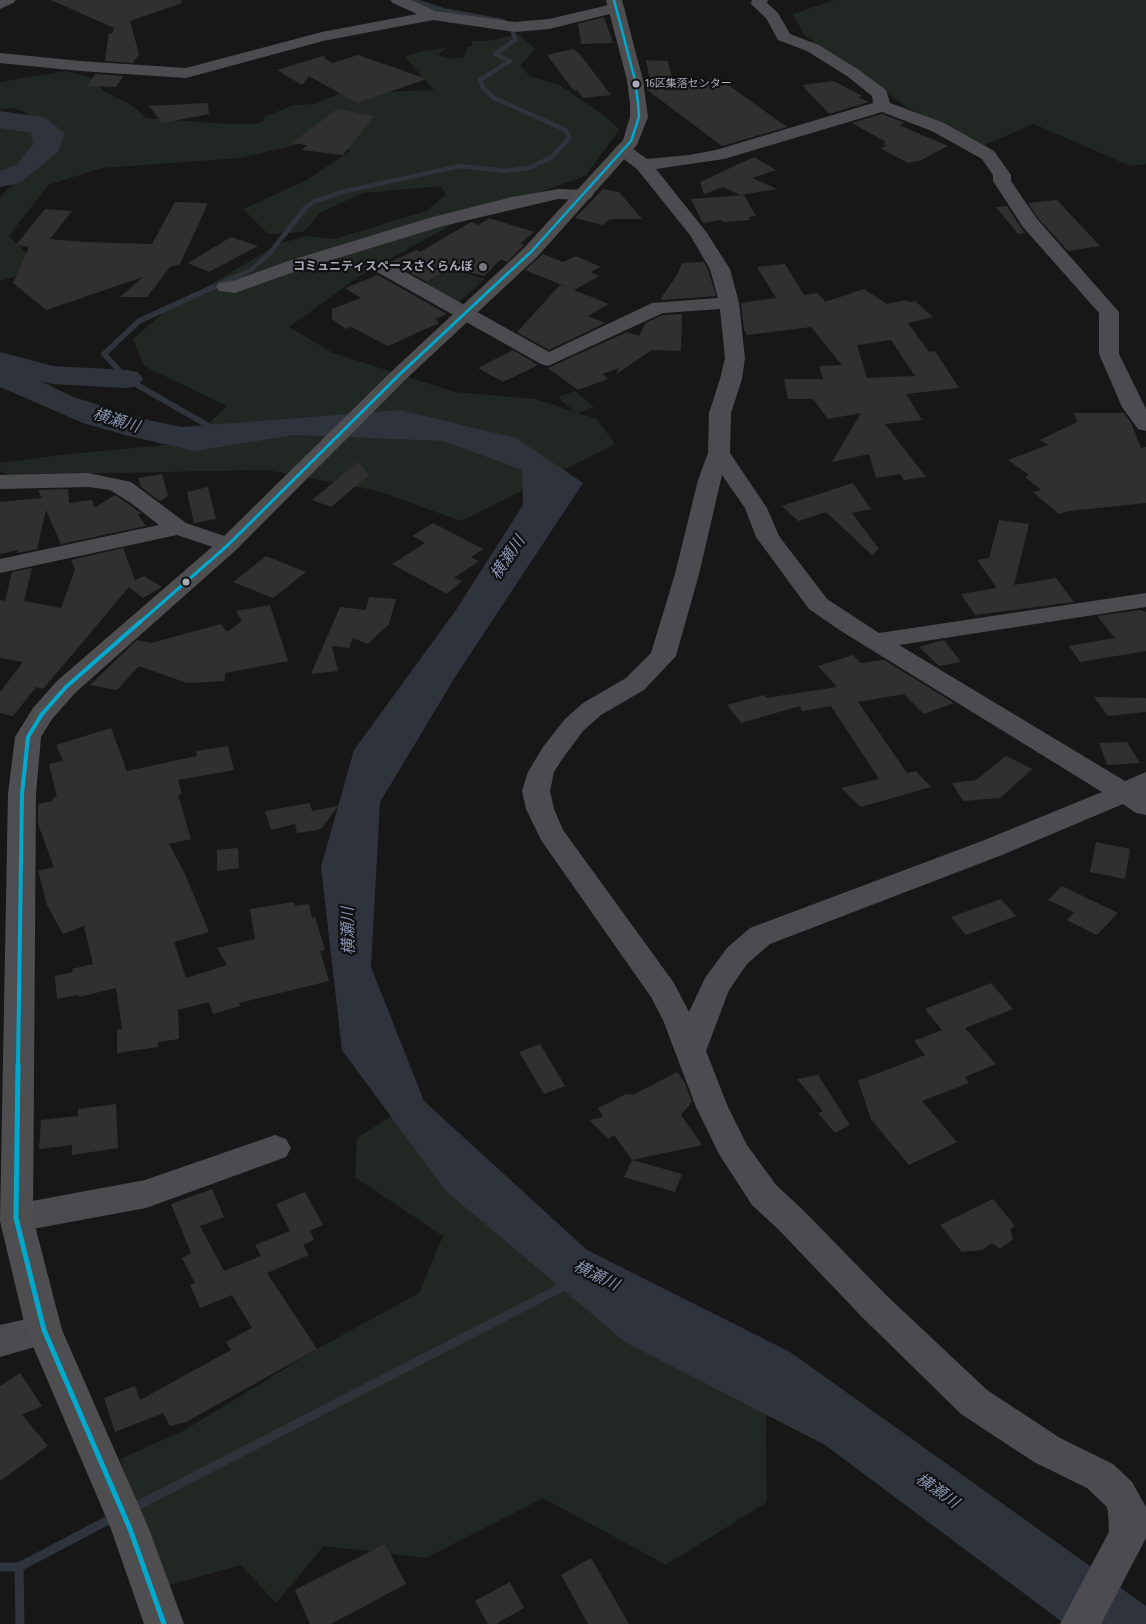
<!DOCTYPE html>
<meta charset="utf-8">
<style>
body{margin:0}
canvas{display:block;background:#171717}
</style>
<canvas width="1146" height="1624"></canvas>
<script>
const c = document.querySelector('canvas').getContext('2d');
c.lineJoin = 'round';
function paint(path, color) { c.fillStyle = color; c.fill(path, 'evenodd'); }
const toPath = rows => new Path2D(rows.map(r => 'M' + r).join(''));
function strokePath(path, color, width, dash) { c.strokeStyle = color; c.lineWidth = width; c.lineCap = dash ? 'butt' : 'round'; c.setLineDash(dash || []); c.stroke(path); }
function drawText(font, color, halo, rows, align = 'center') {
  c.font = font + ' "Fira Sans Condensed","Noto Sans JP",sans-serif'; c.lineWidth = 4.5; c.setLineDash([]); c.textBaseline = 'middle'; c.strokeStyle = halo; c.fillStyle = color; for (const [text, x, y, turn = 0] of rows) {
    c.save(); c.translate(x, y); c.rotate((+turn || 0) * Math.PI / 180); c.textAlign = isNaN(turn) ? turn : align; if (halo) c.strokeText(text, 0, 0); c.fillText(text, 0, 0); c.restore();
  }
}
const green = toPath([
 [834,0,1146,0,1146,164,1130,166,1034,124,982,146,905,106,805,36,793,14],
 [518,34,535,49,520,66,531,77,558,84,609,119,619,130,585,176,458,221,361,275,289,327,333,353,455,392,535,399,575,412,558,397,575,391,594,407,578,413,597,419,615,444,461,521,378,491,267,470,8,475,0,471,0,463,69,454,188,443,227,406,144,366,133,339,162,314,278,244,306,236,335,239,426,211,446,195,441,186,363,193,321,212,303,232,268,234,243,209,307,180,350,151,326,138,240,158,102,168,48,185,9,236,40,268,0,281,0,197,14,183,0,178,0,126,29,114,13,108,0,109,0,82,66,71,90,78,104,91,133,106,146,118,226,124,257,124,262,122,266,116,294,105,315,104,339,94,434,90,405,57,419,52,444,48,447,49,439,53,440,56,452,59,464,57,468,47,472,46,472,41,487,41],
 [452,269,485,279,455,306,420,286],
 [393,1115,766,1409,767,1502,666,1565,543,1498,426,1558,324,1546,276,1603,241,1565,162,1587,120,1459,183,1431,317,1349,419,1293,443,1236,355,1177,357,1138]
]);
const water = toPath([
 [0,111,44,117,65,133,58,152,20,183,0,187,0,171,16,165,33,144,31,133,0,128],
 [0,361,73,397,148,420,182,427,400,410,516,438,583,483,457,674,380,802,371,967,424,1101,587,1250,790,1352,1146,1606,1146,1624,1065,1624,825,1445,625,1342,445,1190,342,1050,321,867,354,750,456,610,523,505,522,470,444,441,294,435,195,451,129,436,83,423,0,387]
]);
const streamFar2 = toPath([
 [240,275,252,269,270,253,305,208,315,201,346,191,460,166,506,171,529,168,552,157,569,138,566,130,494,98,483,88,480,80,510,61,495,54,515,40,513,31,503,21,442,10,413,0]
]);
const streamFar1 = toPath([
 [214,429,127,379,104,354,139,321,242,274]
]);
const stream = toPath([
 [131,1509,568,1284],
 [0,1567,19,1567,114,1517],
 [19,1567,20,1624]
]);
const river = toPath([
 [0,352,53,366,127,370,138,372,143,379,138,386,127,388,52,384,0,371,0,352]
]);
const building = toPath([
 [51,0,181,0,182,3,130,21,139,54,133,63,105,61,109,33,112,34,114,28],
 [604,17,613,43,581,44,578,24],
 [573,49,579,53,611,95,583,98,577,90,574,91,547,55],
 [326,55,324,58,332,63,358,55,427,79,357,103,309,76,302,85,277,70],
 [646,60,668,61,673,84,695,83,717,77,787,127,722,146,646,89,646,86,651,86],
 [95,74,123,76,116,87,87,86],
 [834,81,862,96,857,97,869,102,829,114,802,85],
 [208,103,209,114,162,123,149,106],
 [337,109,374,116,343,155,302,150,307,145,292,143],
 [882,114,905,123,899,125,948,146,919,161,908,163,880,148,887,146,883,144,886,142,852,123],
 [754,157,776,170,752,178,777,189,740,195,723,187,704,194,700,182],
 [603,189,619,192,642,219,610,219,603,225,575,218],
 [744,195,756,216,749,217,750,220,723,222,721,220,703,223,691,199],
 [1057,200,1100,246,1068,251,1038,218,1028,203],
 [175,202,208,203,180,264,170,267,147,297,120,297,143,277,46,310,13,283,29,247,16,245,45,209,72,211,50,239,83,242,152,244],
 [1007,206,1021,228,1025,233,1018,234,996,207],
 [489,218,534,232,520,244,524,245,507,262,501,259,484,276,451,268,427,282,390,262,417,250,420,252,471,222,479,225],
 [231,237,258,246,209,272,188,263],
 [543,254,563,262,576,256,601,267,590,272,599,276,574,290,609,304,588,316,605,323,549,350,517,332,560,285,567,287,525,270],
 [704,262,708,270,716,296,662,300,661,298,677,275,682,263],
 [785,264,804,295,818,293,825,302,864,289,887,304,906,300,909,302,915,301,933,317,908,323,929,352,935,351,959,388,906,394,922,420,885,424,926,477,904,480,900,474,876,478,869,454,832,462,861,413,828,419,813,399,788,399,784,379,823,379,819,366,842,365,811,327,747,335,744,330,741,303,776,298,757,267],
 [891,340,915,376,867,378,857,345],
 [378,275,447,314,435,319,439,323,388,346,351,327,346,329,332,319,332,309,361,298,345,288],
 [682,314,681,351,652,350,616,374,619,368,602,374,608,379,578,390,548,368,627,332,639,336,646,323,663,315],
 [513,350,538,365,503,382,478,368],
 [1074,413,1124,413,1131,423,1141,448,1146,447,1146,503,1069,511,1059,514,1033,492,1041,490,1025,477,1029,475,1008,460,1048,445,1040,440,1077,422],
 [358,462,369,475,331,507,312,500],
 [162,474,168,496,160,501,141,487,138,478],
 [853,483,871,509,852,513,879,549,872,555,826,512,798,521,782,506],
 [208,487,216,519,194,523,187,492],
 [68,489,69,503,92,500,94,508,115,495,141,513,138,515,146,526,61,544,46,510,37,549,17,553,18,550,0,554,0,502,42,498,38,490],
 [999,520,1029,524,1014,585,1056,578,1074,602,975,615,961,594,997,588,977,560,989,558],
 [433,523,483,549,471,557,479,561,454,578,462,581,447,594,392,564,425,543,412,536],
 [123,548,135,580,144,576,162,587,143,598,129,587,43,689,36,687,13,716,0,713,0,692,23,662,0,658,0,600,5,601,12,572,32,568,24,601,61,608,75,570,71,560],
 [266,556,306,572,273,598,233,582],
 [369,597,396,599,389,624,368,644,353,638,349,648,332,646,338,671,311,674,340,607,366,610],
 [270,605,288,661,225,673,225,681,187,683,139,666,117,690,90,685,137,640,151,643,221,624,227,632,242,621,236,611],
 [1141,610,1146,612,1146,651,1080,662,1069,646,1115,638,1097,616],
 [944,640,961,662,939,666,919,647],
 [853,655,861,663,884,660,954,703,924,714,904,694,858,702,907,773,916,771,931,787,861,807,841,788,879,779,831,706,802,711,800,706,741,723,727,705,764,695,766,698,837,687,818,666],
 [1094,697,1146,698,1146,712,1108,716],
 [111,728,127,771,197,756,196,751,228,746,234,770,178,780,182,794,178,795,191,839,169,844,185,874,209,932,174,942,186,978,227,965,217,948,255,939,250,909,294,902,295,906,309,904,312,918,315,917,325,950,320,951,329,981,239,1003,240,1006,213,1014,209,1002,178,1010,179,1039,158,1042,158,1047,117,1053,117,1030,122,1029,116,988,79,997,78,995,57,999,55,976,73,972,72,969,93,964,84,926,63,934,47,905,38,871,54,867,38,824,38,804,53,801,53,798,57,797,49,764,63,761,56,745],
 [1127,742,1140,763,1107,765,1099,743],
 [1006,756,1032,769,1000,798,963,801,952,783,976,780],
 [310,803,312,811,338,806,322,828,317,830,297,833,295,824,271,830,265,811],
 [1096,842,1130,849,1125,879,1090,872],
 [238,848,239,868,217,871,217,850],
 [1062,886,1118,913,1097,935,1067,920,1074,912,1048,900],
 [1001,899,1016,916,966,935,951,917],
 [991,983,1013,1009,965,1028,996,1064,965,1077,969,1083,922,1101,957,1142,909,1165,871,1119,858,1081,925,1055,914,1041,942,1030,925,1009],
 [540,1044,565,1086,544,1094,519,1052],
 [677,1072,685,1083,692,1102,681,1115,702,1145,632,1160,682,1174,675,1192,624,1177,632,1160,614,1135,608,1139,589,1120,603,1117,598,1108,626,1094,633,1095],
 [818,1075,850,1125,835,1133,818,1113,823,1111,797,1079],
 [116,1104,118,1148,72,1155,72,1145,39,1149,41,1120,78,1116,78,1109],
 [212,1189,224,1217,200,1226,224,1271,261,1256,255,1245,290,1231,276,1204,305,1192,323,1225,310,1231,314,1240,303,1245,309,1255,267,1273,317,1349,186,1422,170,1426,163,1413,115,1432,104,1398,135,1386,140,1400,231,1350,226,1342,252,1328,232,1295,200,1308,190,1285,195,1283,182,1258,191,1253,171,1204],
 [993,1199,1015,1226,1010,1229,1013,1239,1000,1249,992,1243,982,1250,962,1252,940,1225],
 [20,1373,42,1406,22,1415,48,1446,0,1481,0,1386],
 [385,1544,406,1584,331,1624,310,1624,295,1590],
 [591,1558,629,1624,588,1624,561,1575],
 [510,1582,524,1608,496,1624,488,1624,475,1601]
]);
const minor = toPath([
 [0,0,16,0,13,3,0,9,0,0],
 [390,0,411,0,436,11,515,22,549,19,617,3,622,5,625,8,622,11,549,29,515,32,433,20,323,41,186,78,80,71,0,63,0,53,80,61,186,68,322,32,417,14,393,3,390,0],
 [752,0,768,0,767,3,778,13,790,34,819,45,859,70,886,90,890,103,944,123,994,151,1011,175,1011,181,1037,219,1119,312,1119,354,1146,409,1146,431,1138,429,1122,407,1099,354,1099,313,1023,227,993,181,993,175,982,159,932,131,882,112,724,159,656,169,707,233,730,269,739,303,745,358,742,379,731,413,730,453,767,508,779,536,827,599,879,633,1146,593,1146,607,899,645,1125,781,1146,772,1146,815,1136,813,1123,804,1002,855,770,944,747,964,729,990,706,1051,728,1107,747,1145,776,1185,802,1209,886,1295,987,1390,1060,1438,1113,1464,1132,1482,1146,1507,1146,1538,1101,1624,1060,1624,1109,1532,1108,1511,1106,1506,1087,1488,1034,1462,961,1414,862,1317,778,1229,752,1205,719,1154,696,1107,663,1020,651,997,541,840,526,809,522,791,528,772,543,747,565,719,583,703,626,678,651,653,675,574,698,480,708,453,709,413,720,379,725,358,720,309,663,313,548,366,541,364,377,272,374,268,377,264,384,262,391,264,549,352,652,303,718,298,710,269,690,235,637,169,617,154,614,150,617,146,623,145,629,146,647,159,689,155,716,150,873,103,872,96,847,76,807,51,778,40,766,18,751,4,752,0],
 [722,475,745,508,756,537,809,609,841,631,1102,792,982,841,750,928,727,948,705,978,689,1012,674,983,563,830,554,809,550,791,554,772,563,758,583,731,601,715,644,690,676,656,699,574,722,475],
 [558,189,584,190,590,191,593,195,590,199,584,200,558,199,443,226,302,269,235,293,219,291,216,287,219,283,233,281,288,261,429,218,512,197,558,189],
 [88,473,131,482,186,523,236,540,240,545,236,550,228,552,177,535,0,573,0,559,159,525,131,503,110,490,88,487,0,489,0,475,88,473],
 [275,1135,286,1139,291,1148,286,1157,146,1208,16,1232,4,1228,0,1220,4,1208,16,1204,145,1180,275,1135],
 [44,1315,56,1319,62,1330,56,1341,0,1357,0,1325,44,1315]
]);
const major = toPath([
 [606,0,622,0,643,80,648,117,637,145,538,256,406,379,236,550,75,693,52,719,41,737,36,794,33,1218,62,1330,149,1529,184,1624,144,1624,111,1529,26,1330,0,1221,8,794,15,737,33,708,57,681,220,540,392,371,524,248,623,140,630,117,630,103,627,80,606,0]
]);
const bus1Far3 = toPath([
 [506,275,531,252,631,141,639,117,638,103,635,80,614,0]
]);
const bus1Far2 = toPath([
 [138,624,228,545,399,375,507,274]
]);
const bus1Far1 = toPath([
 [18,1065,22,794,28,737,42,714,66,687,140,622]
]);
const bus1 = toPath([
 [18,1064,16,1218,44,1330,130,1529,164,1624]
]);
const markers = [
 [636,84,4.5,"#aaabb6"],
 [483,267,5,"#77777e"],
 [186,582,4.5,"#aaabb6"]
];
const farBusnames = [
 ["16区集落センター",645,84]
];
const farPoinames = [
 ["コミュニティスペースさくらんぼ",473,267]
];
const waterNames = [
 ["横瀬川",116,421,17],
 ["横瀬川",508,558,-56],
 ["横瀬川",349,931,-91],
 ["横瀬川",596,1276,26],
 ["横瀬川",937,1491,35]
];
paint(green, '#212723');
paint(water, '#2f333b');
strokePath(streamFar2, '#2f333b', 4.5);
strokePath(streamFar1, '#2f333b', 5.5);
strokePath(stream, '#2f333b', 9);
paint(river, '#2f333b');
paint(building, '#303031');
paint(minor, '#4c4c50');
paint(major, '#4e4e51');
strokePath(bus1Far3, '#00a9ce', 2.5);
strokePath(bus1Far2, '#00a9ce', 3);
strokePath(bus1Far1, '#00a9ce', 4);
strokePath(bus1, '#00a9ce', 5);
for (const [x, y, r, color] of markers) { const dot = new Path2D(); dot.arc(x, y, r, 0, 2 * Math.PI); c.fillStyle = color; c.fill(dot); strokePath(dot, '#111113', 2); }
drawText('11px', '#aaabb6', '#111113', farBusnames, 'left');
drawText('bold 12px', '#aaabb6', '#111113', farPoinames, 'right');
drawText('italic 16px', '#8591ad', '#111113', waterNames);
</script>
